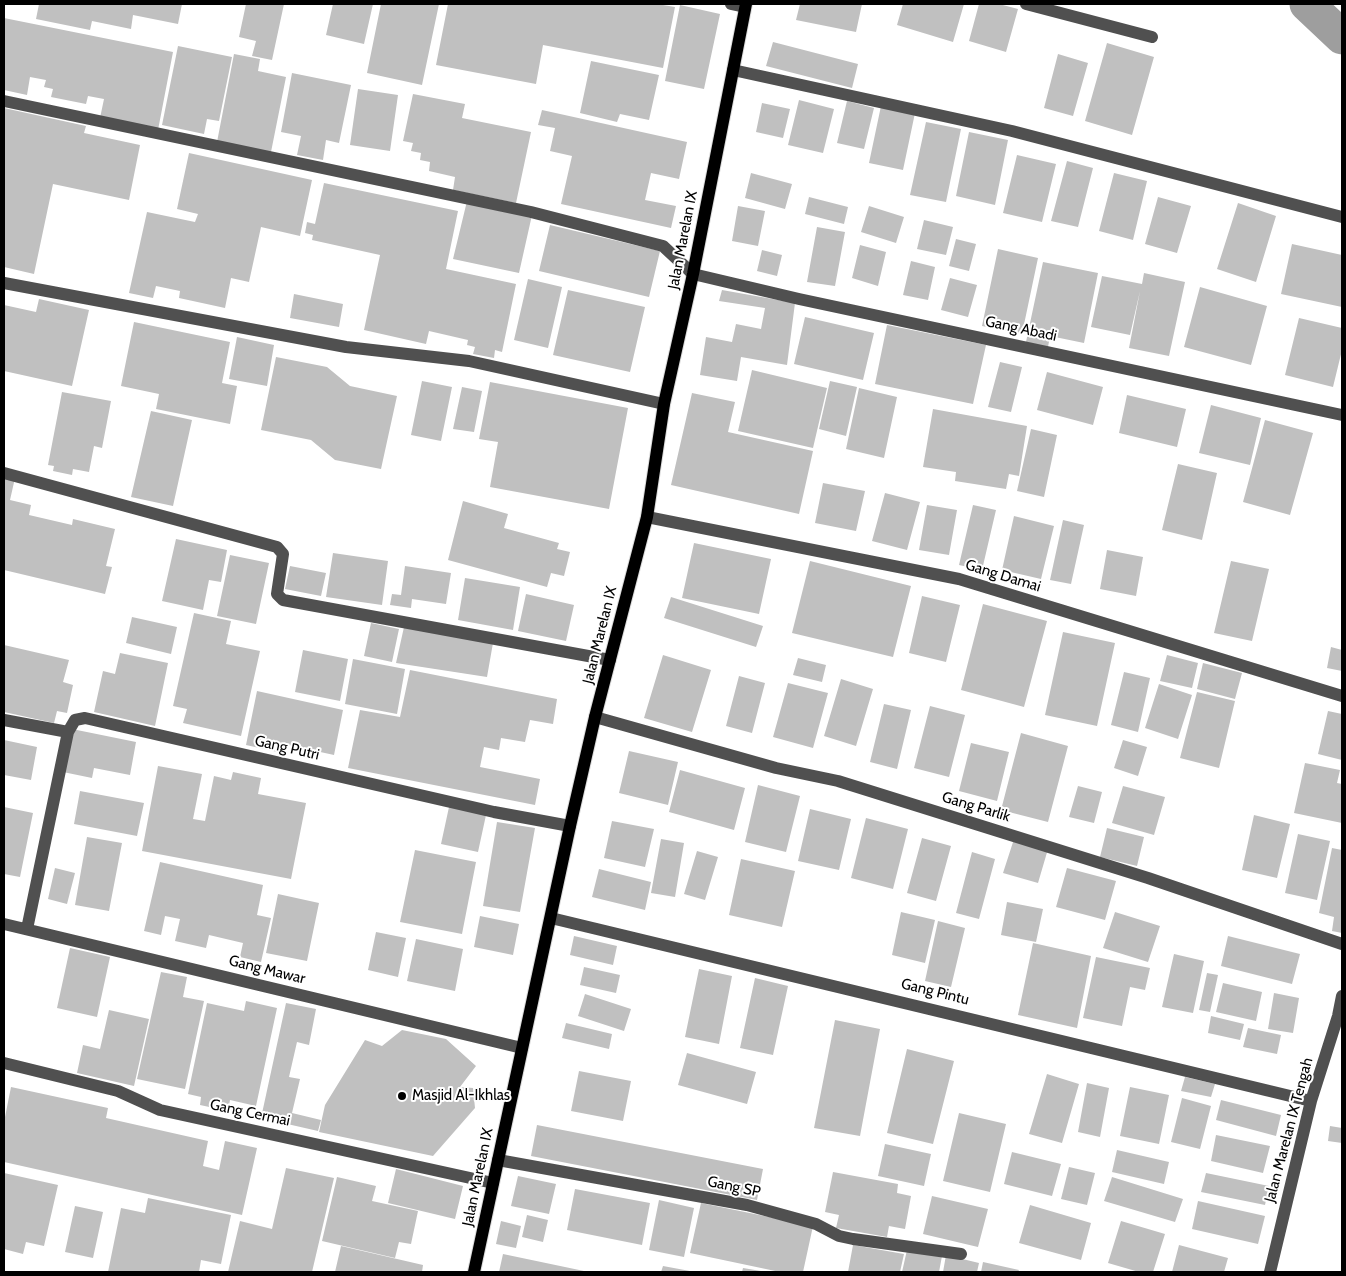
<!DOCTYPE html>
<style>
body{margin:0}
#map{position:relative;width:1346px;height:1276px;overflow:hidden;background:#fff;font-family:Cabin,sans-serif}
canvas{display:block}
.frame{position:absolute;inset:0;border:5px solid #000;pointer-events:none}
</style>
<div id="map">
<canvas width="1346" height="1276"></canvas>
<div class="frame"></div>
</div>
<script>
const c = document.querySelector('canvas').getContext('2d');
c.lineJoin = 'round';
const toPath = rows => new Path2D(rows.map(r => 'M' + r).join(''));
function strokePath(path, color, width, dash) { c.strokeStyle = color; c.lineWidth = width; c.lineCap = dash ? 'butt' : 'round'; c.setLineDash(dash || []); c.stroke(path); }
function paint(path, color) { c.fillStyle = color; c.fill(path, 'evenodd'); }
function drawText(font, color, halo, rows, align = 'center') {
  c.font = font + ' Cabin,sans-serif'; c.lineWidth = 4; c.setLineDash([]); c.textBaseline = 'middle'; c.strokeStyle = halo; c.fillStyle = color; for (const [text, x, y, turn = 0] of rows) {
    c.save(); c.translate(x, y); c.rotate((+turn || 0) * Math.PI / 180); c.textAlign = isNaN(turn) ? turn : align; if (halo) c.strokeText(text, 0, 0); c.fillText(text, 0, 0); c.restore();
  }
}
const canal = toPath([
 [1307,4,1342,37]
]);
const building = toPath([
 [39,4,182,4,178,24,133,15,131,29,92,21,90,30,36,19],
 [246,4,284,4,272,60,252,56,256,41,239,37],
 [333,4,373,4,364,44,326,35],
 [381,4,439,4,422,85,367,73],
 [448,4,657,4,675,7,663,68,543,45,536,84,436,65],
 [800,4,862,4,856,32,796,20],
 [903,4,964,4,953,42,897,25],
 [979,4,999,4,1018,9,1006,52,969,41],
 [680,5,720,14,704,89,665,81],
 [4,18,173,52,158,130,100,118,104,99,88,96,86,104,51,97,53,89,44,87,46,80,30,77,27,95,4,90],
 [773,42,858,64,852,88,766,66],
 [1107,43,1154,57,1132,135,1085,121],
 [178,46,232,57,219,121,207,119,204,134,162,125],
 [234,54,260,59,258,71,286,77,271,152,217,142],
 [1058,54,1088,63,1073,116,1044,108],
 [591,61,659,75,649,120,620,114,617,122,580,113],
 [292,73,351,85,339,143,326,140,323,160,297,155,301,136,281,132],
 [358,89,398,95,390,151,350,145],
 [413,94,465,104,462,118,531,132,516,203,453,190,455,177,429,171,430,162,420,160,421,153,411,151,413,143,403,141],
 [799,100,834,109,823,153,788,145],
 [847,101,874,108,864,149,837,143],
 [762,103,790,109,783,138,756,132],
 [881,106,915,113,903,170,869,163],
 [4,108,86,126,84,133,140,145,129,200,53,184,34,274,4,267],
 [542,110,687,142,679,179,651,173,645,200,676,206,671,228,561,204,572,156,550,151,555,128,538,125],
 [926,122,961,129,946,202,910,195],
 [969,132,1008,140,995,205,956,196],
 [189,153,312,180,300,236,261,227,249,282,231,278,225,308,179,298,180,291,156,286,153,298,129,293,147,212,195,222,198,214,177,209],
 [1017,155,1056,164,1042,222,1003,213],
 [1067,161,1093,168,1078,227,1051,221],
 [751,173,792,184,785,209,745,198],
 [1114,173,1147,181,1133,240,1099,231],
 [324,183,458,211,446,269,516,284,502,352,495,350,494,358,473,354,475,347,467,345,468,340,429,331,426,344,364,330,380,255,312,240,313,235,305,233,307,222,315,224],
 [809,197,848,207,844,224,805,214],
 [1158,197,1191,206,1177,253,1145,244],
 [467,201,532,215,519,273,453,259],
 [1238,203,1276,216,1256,282,1217,269],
 [738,206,765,211,758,246,732,241],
 [869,206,904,217,896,243,861,232],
 [924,220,953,227,946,255,917,249],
 [550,225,660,251,649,297,539,271],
 [817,227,845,232,835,286,807,282],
 [956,239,976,244,969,271,949,266],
 [1292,244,1342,255,1342,307,1281,294],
 [860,245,886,252,878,286,852,278],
 [998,249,1038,258,1022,334,982,326],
 [762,250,782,255,777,276,757,271],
 [911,261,935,267,928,300,903,295],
 [1043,262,1098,273,1084,343,1050,336,1048,347,1026,342],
 [1144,273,1185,282,1169,356,1129,348,1140,291,1130,335,1091,327,1102,276,1142,284],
 [950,278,977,285,968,317,941,310],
 [528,279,562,287,548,348,514,340],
 [1200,287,1267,306,1251,365,1184,347],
 [568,290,645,307,630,372,553,355],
 [722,290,795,303,787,365,741,357,737,381,700,375,706,337,732,342,736,324,761,329,765,308,719,301],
 [294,294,343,304,339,327,290,318],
 [39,299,89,310,72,386,4,371,4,305,36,312],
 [805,317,874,333,863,380,794,364],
 [1299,318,1342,328,1342,350,1333,387,1285,375],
 [134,322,230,342,222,383,237,386,230,424,156,409,159,394,121,386],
 [887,325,986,345,973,404,875,384],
 [237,337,274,345,267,386,229,379],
 [276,357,327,367,350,386,397,396,381,469,335,460,311,440,261,430],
 [1000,362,1022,367,1011,412,988,407],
 [752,370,827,388,813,448,738,431],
 [1047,372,1103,387,1093,425,1037,410],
 [422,381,452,387,441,441,411,435],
 [830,381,857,387,846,436,819,429],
 [490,382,628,408,609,509,490,487,498,442,479,439],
 [462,387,482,391,474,432,453,429],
 [859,388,897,397,884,458,846,449],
 [62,392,111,401,102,448,94,446,89,472,73,469,72,475,53,471,54,466,48,465],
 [692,393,735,402,728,432,813,451,799,514,671,485],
 [1127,395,1186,409,1177,447,1119,433],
 [1211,405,1261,418,1250,465,1199,453],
 [933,409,1027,426,1019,476,1009,474,1006,489,955,481,956,472,923,467],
 [151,411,192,420,173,506,131,497],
 [1265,420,1313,433,1290,515,1243,502],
 [1031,429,1057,435,1044,497,1017,491],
 [1178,464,1217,473,1202,540,1162,530],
 [4,475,15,478,10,500,31,505,29,515,72,525,73,519,115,529,106,566,112,567,105,594,4,570],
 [823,483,865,491,856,531,815,523],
 [885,493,920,502,907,550,872,541],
 [463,501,508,514,504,528,559,543,557,549,570,552,564,576,551,573,547,587,448,560],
 [927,505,957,510,949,555,919,550],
 [973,505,996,510,982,570,959,565],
 [1014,516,1054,526,1041,579,1002,570],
 [1063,520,1084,525,1071,584,1050,580],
 [176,539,227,550,221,582,209,580,203,610,162,601],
 [694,543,771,559,759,614,682,598],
 [1107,550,1143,557,1136,596,1100,589],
 [333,553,388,561,382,605,326,597],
 [230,555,269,563,256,624,217,616],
 [810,561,911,586,893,657,792,633],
 [1231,561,1269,569,1252,641,1214,633],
 [290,566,326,573,321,596,285,589],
 [405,566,451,573,446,604,412,599,411,608,390,605,392,594,401,595],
 [465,578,520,587,513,630,458,620],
 [526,594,574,605,566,641,518,631],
 [922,596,960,605,946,662,909,653],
 [671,597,763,626,756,647,664,618],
 [983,604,1047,621,1024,707,961,690],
 [194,613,231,621,226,644,260,651,241,736,183,723,187,709,173,706],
 [132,617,177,627,171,654,126,643],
 [371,623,399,629,392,662,364,656],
 [404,627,493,643,487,677,396,663],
 [1063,632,1115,643,1097,726,1045,715],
 [4,645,69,660,63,682,73,685,67,713,57,711,54,723,4,712],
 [1331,647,1342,650,1342,671,1327,668],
 [303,650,348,659,340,701,295,692],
 [120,653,168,663,155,726,94,712,103,671,115,674],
 [663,655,711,670,692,732,644,718],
 [1167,655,1198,663,1192,688,1160,681],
 [798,658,826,665,822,682,793,675],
 [353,659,405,669,397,714,345,704],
 [1203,663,1242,673,1235,699,1197,689],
 [410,670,557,699,553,724,530,720,525,742,501,738,499,750,484,747,480,767,540,779,535,805,348,768,360,710,400,717],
 [1124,672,1150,678,1138,732,1111,725],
 [739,676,765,683,752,733,726,726],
 [841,679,873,689,856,746,824,736],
 [788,683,828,693,813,748,773,737],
 [1159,684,1192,695,1178,739,1145,728],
 [257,691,343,710,334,755,284,744,282,753,246,745],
 [1197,692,1235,701,1219,768,1180,758],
 [884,704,911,710,897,769,870,762],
 [930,706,965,715,949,777,914,768],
 [1328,711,1342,714,1342,760,1318,754],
 [72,729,136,742,130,775,94,768,92,778,63,772],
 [1021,733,1068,746,1048,822,1001,810],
 [4,740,37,747,31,780,4,775],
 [1123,740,1147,747,1138,776,1114,768],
 [971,743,1009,752,997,801,959,791],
 [629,751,678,762,668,805,619,793],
 [1305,763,1340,770,1337,783,1342,784,1342,823,1294,813],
 [158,766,202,774,193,819,205,821,214,776,231,780,233,772,261,778,258,794,306,803,291,879,142,851],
 [680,770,745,788,734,830,669,812],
 [758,785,800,796,786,852,745,842],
 [1078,786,1102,792,1094,823,1069,817],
 [1123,786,1165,797,1154,835,1112,823],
 [80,791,144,803,137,836,74,824],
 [4,807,33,813,20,877,4,874],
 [449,807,486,815,478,852,441,844],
 [810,809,851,819,839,870,798,861],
 [1254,815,1290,824,1277,878,1242,870],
 [866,818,908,829,893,889,851,878],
 [612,821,654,829,645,867,604,858],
 [497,822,535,828,520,912,483,906],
 [1107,828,1144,837,1137,866,1100,857],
 [1298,834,1330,841,1317,900,1285,893],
 [87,837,122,843,109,911,75,905],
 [922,838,951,846,936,901,907,893],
 [661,839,684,843,675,897,651,893],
 [1014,839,1048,849,1038,883,1003,873],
 [1332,848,1342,850,1342,933,1332,931,1334,917,1319,913],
 [415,850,476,862,462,934,400,922],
 [697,851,718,857,705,900,684,894],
 [972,852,995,859,979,919,956,913],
 [741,859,795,871,782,927,729,915],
 [160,862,263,885,257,915,271,918,261,962,240,957,243,943,209,935,206,948,175,941,180,919,165,916,161,935,144,931],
 [55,868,75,873,67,904,48,899],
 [1067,868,1116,881,1105,920,1056,907],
 [599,869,651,882,645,910,592,897],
 [278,894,319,903,307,961,266,953],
 [1007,902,1043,909,1036,942,1001,935],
 [901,912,935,920,925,963,892,955],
 [1115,912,1160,926,1148,962,1103,948],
 [480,916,519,924,513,955,474,947],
 [938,921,965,928,951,987,925,981],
 [376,932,406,938,398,977,368,970],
 [574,936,617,946,613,965,570,955],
 [1228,936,1300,954,1292,984,1221,966],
 [416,939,463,949,455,991,407,981],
 [1033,943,1091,956,1077,1028,1018,1015],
 [70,948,110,957,97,1017,57,1008],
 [1174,954,1204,961,1193,1013,1162,1007],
 [1096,957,1150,968,1145,990,1130,987,1122,1026,1083,1018],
 [584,967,620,975,616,993,580,985],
 [699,969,732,976,719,1044,685,1037],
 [161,972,187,977,183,997,204,1001,185,1089,137,1079],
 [1207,973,1218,975,1210,1012,1199,1010],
 [755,978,788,986,773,1055,740,1048],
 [1223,983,1262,992,1256,1021,1216,1012],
 [1274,993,1299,998,1293,1033,1268,1029],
 [585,994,631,1009,624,1031,578,1016],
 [246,1001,277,1008,256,1106,230,1100,228,1111,200,1105,201,1097,188,1094,207,1003,244,1011],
 [286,1003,316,1009,309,1045,297,1042,289,1077,300,1079,292,1113,321,1120,318,1131,261,1118],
 [109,1010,149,1019,134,1086,77,1073,83,1045,100,1049],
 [1211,1016,1244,1024,1240,1040,1208,1033],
 [835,1020,880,1029,860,1136,814,1128],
 [566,1023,612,1034,609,1049,562,1038],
 [1248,1028,1281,1035,1277,1054,1243,1047],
 [402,1030,446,1039,476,1066,460,1087,473,1088,475,1108,433,1156,319,1132,325,1105,365,1040,382,1046],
 [907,1049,954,1061,933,1144,887,1133],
 [687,1053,756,1072,747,1104,678,1085],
 [579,1071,631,1081,623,1121,571,1111],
 [1047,1074,1079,1084,1062,1143,1029,1134],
 [1185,1077,1215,1084,1211,1097,1181,1091],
 [1087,1083,1109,1088,1100,1137,1078,1132],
 [11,1087,108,1108,106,1118,208,1141,203,1166,219,1170,225,1141,257,1148,242,1215,4,1162,4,1122],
 [1130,1087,1169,1095,1159,1144,1120,1136],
 [1182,1098,1211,1106,1200,1149,1171,1142],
 [1221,1100,1281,1115,1276,1136,1216,1120],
 [959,1113,1006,1124,990,1192,943,1181],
 [537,1125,763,1169,757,1200,531,1156],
 [1330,1126,1342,1128,1342,1143,1328,1141],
 [1216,1135,1270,1146,1263,1173,1211,1161],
 [885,1144,931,1154,924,1186,878,1176],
 [1117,1150,1169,1162,1164,1184,1112,1172],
 [1012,1152,1061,1164,1052,1196,1004,1184],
 [1069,1167,1095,1173,1087,1205,1061,1199],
 [286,1168,334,1178,312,1272,228,1272,240,1221,272,1229],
 [396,1169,463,1186,455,1219,388,1203],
 [833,1172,898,1184,897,1193,911,1196,905,1229,889,1226,887,1237,836,1228,839,1215,825,1212],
 [4,1173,58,1185,44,1246,26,1242,23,1254,4,1249],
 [1206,1173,1269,1186,1265,1205,1201,1192],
 [518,1176,556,1184,549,1214,511,1206],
 [337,1177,376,1186,372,1201,418,1211,411,1244,399,1242,395,1258,322,1241],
 [1112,1177,1183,1199,1175,1222,1104,1201],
 [575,1189,650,1203,642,1245,567,1230],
 [932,1196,988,1209,978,1247,923,1234],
 [148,1198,231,1215,221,1264,201,1260,199,1272,108,1272,121,1208,145,1213],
 [659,1200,694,1208,684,1257,649,1250],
 [1198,1201,1265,1216,1258,1244,1192,1229],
 [701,1203,813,1226,803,1272,780,1272,690,1253],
 [1030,1205,1091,1223,1081,1260,1019,1243],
 [75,1206,103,1212,93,1258,65,1252],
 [527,1215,548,1220,543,1242,522,1237],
 [501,1221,521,1226,516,1248,496,1244],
 [1121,1221,1165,1234,1153,1272,1139,1272,1108,1263],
 [853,1245,904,1254,900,1272,848,1272],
 [1179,1245,1228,1258,1224,1272,1172,1272],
 [341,1246,423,1265,422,1272,335,1272],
 [907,1250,942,1256,939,1272,902,1272],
 [503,1254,584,1271,583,1272,499,1272],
 [946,1255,979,1263,977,1272,943,1272],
 [983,1262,1019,1270,1018,1272,981,1272],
 [663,1266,690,1271,690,1272,661,1272],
 [743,1268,761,1271,761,1272,742,1272]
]);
const minor = toPath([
 [731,4,745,7],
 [1026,4,1152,37],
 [733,70,1012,131,1342,217],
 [4,101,531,212,663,246,693,274,799,299,1342,415],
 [4,283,346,347,469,361,664,404],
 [4,473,277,547,283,554,277,594,283,600,610,660],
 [647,517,959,579,1342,696],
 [595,717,776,768,838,781,1148,878,1342,944],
 [4,720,68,732,75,720,85,718,494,812,570,826],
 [551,918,1311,1101],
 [4,924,522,1048],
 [27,929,68,732],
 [4,1063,118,1091,160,1110,493,1183],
 [498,1160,747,1205,816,1224,839,1236,853,1239,961,1254],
 [1270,1272,1311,1101,1338,1016,1342,996]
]);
const major = toPath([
 [474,1272,570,826,595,717,647,517,664,404,693,274,746,4]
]);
const markers = [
 [402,1096,5,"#000"]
];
const streetNames = [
 ["Jalan Marelan IX",683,240,-79],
 ["Gang Abadi",1021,329,12],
 ["Gang Damai",1003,576,17],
 ["Jalan Marelan IX",600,635,-76],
 ["Gang Putri",287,748,13],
 ["Gang Parlik",976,807,17],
 ["Gang Mawar",267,970,14],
 ["Gang Pintu",935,992,14],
 ["Gang Cermai",250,1113,12],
 ["Jalan Marelan IX Tengah",1289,1130,-75],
 ["Jalan Marelan IX",478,1177,-78],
 ["Gang SP",734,1187,12]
];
const poiNames = [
 ["Masjid Al-Ikhlas",412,1096]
];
strokePath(canal, '#9e9e9e', 35);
paint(building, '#c0c0c0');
strokePath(major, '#dbdbdb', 14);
strokePath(minor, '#505050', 12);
strokePath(major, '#000', 12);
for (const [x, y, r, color] of markers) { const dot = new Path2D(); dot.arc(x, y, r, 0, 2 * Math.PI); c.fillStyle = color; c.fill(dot); strokePath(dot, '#fff', 2); }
drawText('15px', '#000', '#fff', streetNames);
drawText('15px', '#000', '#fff', poiNames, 'left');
</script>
